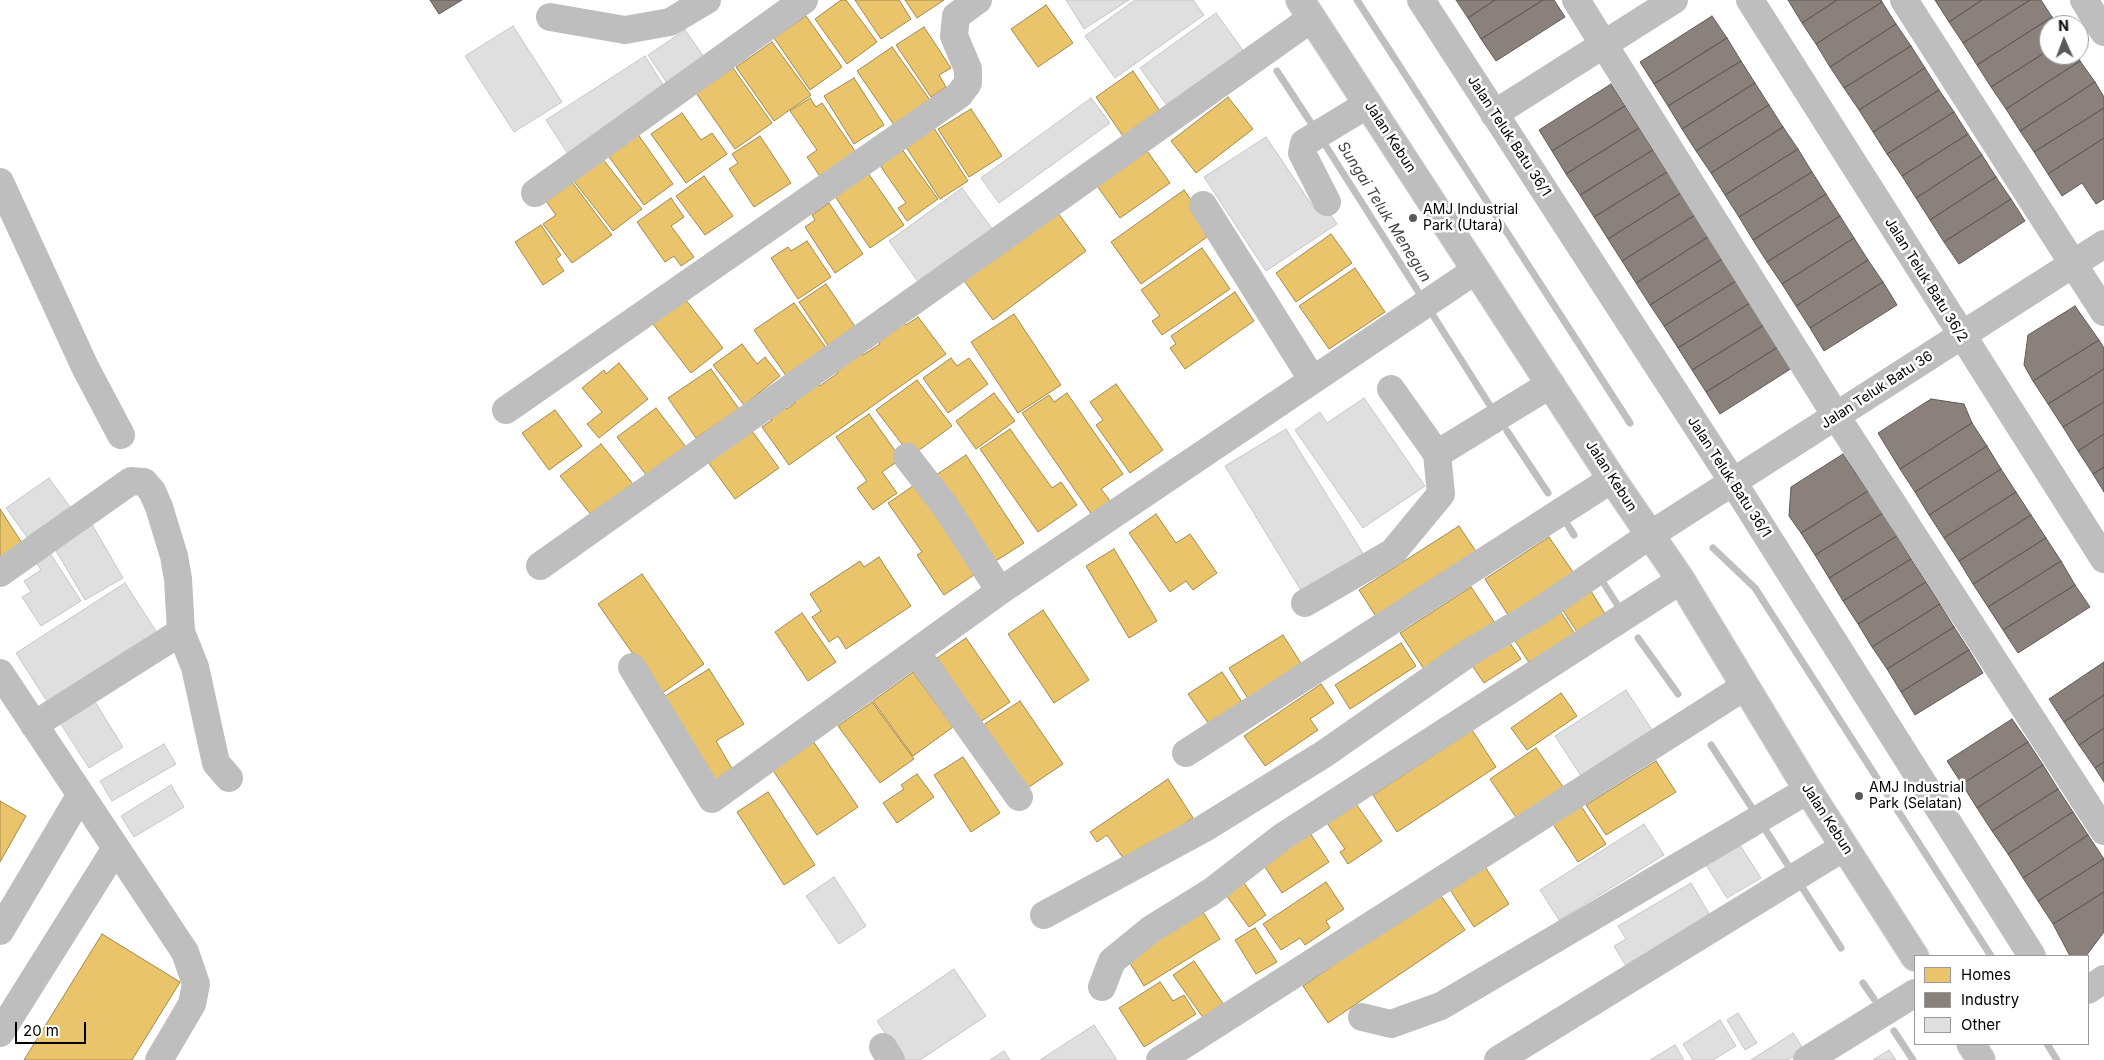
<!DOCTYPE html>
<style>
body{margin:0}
#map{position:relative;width:2104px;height:1060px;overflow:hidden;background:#fff;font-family:Inter,sans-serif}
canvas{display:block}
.legend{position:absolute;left:1914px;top:955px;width:175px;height:90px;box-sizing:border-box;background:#fff;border:1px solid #999;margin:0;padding:6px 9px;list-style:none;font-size:15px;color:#000}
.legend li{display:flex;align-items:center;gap:10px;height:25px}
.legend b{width:25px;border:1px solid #999}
.north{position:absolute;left:2039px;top:15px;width:50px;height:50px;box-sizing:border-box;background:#fff;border:1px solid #999;border-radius:50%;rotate:358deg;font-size:14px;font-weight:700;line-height:20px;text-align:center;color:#000}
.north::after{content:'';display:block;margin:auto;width:18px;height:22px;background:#595959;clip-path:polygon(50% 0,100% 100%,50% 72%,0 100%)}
.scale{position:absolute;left:15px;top:1022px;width:71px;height:22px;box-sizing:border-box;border:2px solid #000;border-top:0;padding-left:6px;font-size:15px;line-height:18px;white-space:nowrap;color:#000;-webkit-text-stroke:4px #fff;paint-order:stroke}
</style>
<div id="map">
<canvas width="2104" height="1060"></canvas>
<ul class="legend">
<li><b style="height:14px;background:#e9c46a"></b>Homes</li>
<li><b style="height:14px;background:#8a817c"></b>Industry</li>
<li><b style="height:14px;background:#dfdfdf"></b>Other</li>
</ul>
<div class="north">N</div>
<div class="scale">20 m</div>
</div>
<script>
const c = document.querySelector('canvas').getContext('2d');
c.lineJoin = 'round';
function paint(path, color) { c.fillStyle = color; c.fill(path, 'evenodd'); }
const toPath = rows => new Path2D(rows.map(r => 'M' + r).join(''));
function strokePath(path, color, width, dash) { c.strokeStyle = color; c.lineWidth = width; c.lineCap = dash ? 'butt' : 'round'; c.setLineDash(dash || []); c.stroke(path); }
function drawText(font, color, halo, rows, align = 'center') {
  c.font = font + ' Inter,sans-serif'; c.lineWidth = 5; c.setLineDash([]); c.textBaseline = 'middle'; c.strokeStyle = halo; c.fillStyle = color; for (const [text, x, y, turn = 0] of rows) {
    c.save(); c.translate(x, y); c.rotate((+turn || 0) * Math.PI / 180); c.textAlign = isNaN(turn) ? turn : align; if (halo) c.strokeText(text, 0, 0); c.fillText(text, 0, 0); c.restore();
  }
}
const homes = toPath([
 [841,0,846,0,877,42,847,64,815,19,841,0],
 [855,0,899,0,911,19,881,39,855,0],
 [905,0,944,0,917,18,905,0],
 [1046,5,1073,43,1038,67,1011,29,1046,5],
 [806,16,842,67,810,90,774,38,806,16],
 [924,27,951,68,939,75,946,87,931,97,896,45,924,27],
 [772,42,811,95,774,121,736,67,772,42],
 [892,47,930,100,894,125,857,71,892,47],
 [733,68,772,123,735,149,696,93,733,68],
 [1133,71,1162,114,1125,139,1096,97,1133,71],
 [854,78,884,125,854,144,824,96,854,78],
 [1228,97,1253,129,1196,173,1171,141,1228,97],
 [810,98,816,107,822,103,857,154,821,178,807,157,817,150,790,111,810,98],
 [971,109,1002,156,969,177,938,129,971,109],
 [682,113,701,140,712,133,727,154,686,183,651,134,682,113],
 [934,128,968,181,940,199,906,147,934,128],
 [637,133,673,184,644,205,607,154,637,133],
 [760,136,791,183,754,207,729,169,738,163,732,154,760,136],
 [901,148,938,199,907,221,898,208,906,203,879,164,901,148],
 [1145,148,1170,183,1120,218,1095,183,1145,148],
 [602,158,642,209,613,231,573,180,602,158],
 [868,173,904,225,870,248,834,195,868,173],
 [704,176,733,216,705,235,676,196,704,176],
 [572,182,612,235,572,263,543,224,556,215,546,201,572,182],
 [1184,190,1214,232,1141,284,1111,242,1184,190],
 [671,198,684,217,671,226,694,257,681,266,674,256,665,262,637,222,671,198],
 [829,203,863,254,835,273,805,227,815,220,812,215,829,203],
 [1055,209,1086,251,993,320,962,278,1055,209],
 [541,225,561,255,556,259,564,271,543,285,515,242,541,225],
 [1331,234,1352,263,1296,302,1276,273,1331,234],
 [807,241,831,277,798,299,771,258,788,247,791,251,807,241],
 [1202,248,1230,289,1162,335,1152,321,1160,316,1141,290,1202,248],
 [1355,268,1385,312,1329,349,1299,306,1355,268],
 [826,284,856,328,829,347,799,302,826,284],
 [1235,292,1254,321,1185,369,1170,348,1176,344,1171,336,1235,292],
 [682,295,723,348,691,373,650,320,682,295],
 [794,303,827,349,787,377,754,330,794,303],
 [1014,314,1061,385,1018,413,971,342,1014,314],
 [918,317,946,354,789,465,762,427,772,420,766,412,781,401,787,409,795,403,790,395,815,378,820,386,838,373,832,366,858,348,863,355,880,344,875,336,901,318,906,325,918,317],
 [742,344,757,364,765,357,780,376,744,405,713,365,742,344],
 [951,358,957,366,969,358,988,384,948,413,923,378,951,358],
 [619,363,648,399,599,438,587,424,602,412,582,388,604,370,606,374,619,363],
 [711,369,739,409,696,438,668,398,711,369],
 [917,380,952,426,911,456,876,410,917,380],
 [1116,384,1163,450,1130,473,1096,425,1103,420,1090,402,1116,384],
 [994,393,1015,421,976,449,956,421,994,393],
 [1067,393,1123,474,1101,489,1111,502,1092,515,1022,413,1049,395,1054,402,1067,393],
 [656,408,686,447,647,476,617,437,656,408],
 [555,410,582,446,549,470,522,433,555,410],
 [869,414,901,459,882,472,897,493,873,510,857,488,867,481,836,437,869,414],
 [749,427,779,468,735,499,705,458,749,427],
 [1010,429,1052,488,1061,482,1077,505,1038,532,980,449,1010,429],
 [601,444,633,484,592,516,560,476,601,444],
 [966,455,1024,543,991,564,933,477,966,455],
 [919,482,980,571,944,595,917,555,922,552,888,503,919,482],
 [0,509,24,546,0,562,0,509],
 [1156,514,1176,543,1190,534,1217,573,1193,590,1186,581,1170,592,1129,533,1156,514],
 [1459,526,1481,559,1381,624,1359,590,1459,526],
 [1549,537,1575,575,1510,618,1485,579,1549,537],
 [1114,549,1157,621,1129,638,1086,566,1114,549],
 [879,557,911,606,846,649,838,636,829,642,812,617,821,611,810,594,860,561,864,567,879,557],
 [642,574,704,664,661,694,598,604,642,574],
 [1471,587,1495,623,1424,669,1400,633,1471,587],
 [1589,588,1607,617,1579,635,1560,606,1589,588],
 [1043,610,1089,680,1054,703,1008,634,1043,610],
 [1560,611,1575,634,1530,664,1515,641,1560,611],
 [802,613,836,662,808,681,775,632,802,613],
 [1283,635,1304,668,1250,702,1229,668,1283,635],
 [966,638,1010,702,980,722,937,658,966,638],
 [1507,639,1521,659,1484,683,1471,664,1507,639],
 [1401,643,1416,666,1350,709,1335,685,1401,643],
 [709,669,744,724,716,741,734,772,716,783,662,698,709,669],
 [913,672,953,727,913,756,873,701,913,672],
 [1222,672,1244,705,1211,727,1188,694,1222,672],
 [1321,684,1334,703,1310,719,1318,730,1265,766,1244,736,1321,684],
 [1561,693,1577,716,1527,750,1511,728,1561,693],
 [1020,701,1063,764,1020,793,977,729,1020,701],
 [872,702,914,759,880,783,838,726,872,702],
 [1472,730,1496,767,1397,832,1373,795,1472,730],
 [813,741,858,807,817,835,772,769,813,741],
 [1536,748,1566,791,1520,823,1490,779,1536,748],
 [963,757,1000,813,971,832,934,775,963,757],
 [1656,761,1676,792,1606,835,1586,805,1656,761],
 [917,774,934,797,897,823,883,803,904,789,901,785,917,774],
 [1168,779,1193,818,1126,862,1107,835,1097,842,1090,832,1168,779],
 [768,792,815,865,784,885,737,812,768,792],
 [0,801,26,816,0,862,0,801],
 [1356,804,1382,841,1348,864,1340,852,1345,849,1327,823,1356,804],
 [1581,806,1606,844,1578,862,1553,824,1581,806],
 [1308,830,1329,862,1282,893,1261,861,1308,830],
 [1482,862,1509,904,1474,927,1447,885,1482,862],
 [1242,880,1266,915,1249,927,1224,892,1242,880],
 [1326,882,1344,909,1326,921,1330,928,1305,945,1300,938,1281,950,1263,924,1326,882],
 [1439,893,1465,930,1328,1023,1303,986,1439,893],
 [1201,909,1220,939,1144,986,1125,955,1201,909],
 [1255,928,1277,962,1256,974,1235,940,1255,928],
 [102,934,180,982,132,1060,24,1060,102,934],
 [1194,961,1224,1005,1204,1019,1173,975,1194,961],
 [1160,982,1173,1001,1184,995,1196,1014,1144,1047,1119,1008,1160,982]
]);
const industry = toPath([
 [430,0,462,0,439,14,430,0],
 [1456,0,1495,0,1468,18,1456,0],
 [1495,0,1543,0,1481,39,1468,18,1495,0],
 [1543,0,1554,0,1565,17,1496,61,1481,39,1543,0],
 [1788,0,1837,0,1802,23,1788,0],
 [1837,0,1881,0,1882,2,1816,44,1802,23,1837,0],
 [1935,0,1982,0,1949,22,1935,0],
 [1982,0,2030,0,1963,43,1949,22,1982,0],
 [2030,0,2041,0,2052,17,1977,65,1963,43,2030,0],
 [1882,2,1896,24,1830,67,1816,44,1882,2],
 [1712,16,1727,38,1654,84,1640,62,1712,16],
 [2052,17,2057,25,2049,25,2049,50,1991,87,1977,65,2052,17],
 [1896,24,1911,46,1844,88,1830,67,1896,24],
 [1727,38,1741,61,1668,106,1654,84,1727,38],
 [1911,46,1925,68,1859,110,1844,88,1911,46],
 [2049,50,2049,55,2077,55,2080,61,2006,109,1991,87,2049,50],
 [1741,61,1755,83,1682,129,1668,106,1741,61],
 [2080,61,2095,82,2020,131,2006,109,2080,61],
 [1925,68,1939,90,1873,132,1859,110,1925,68],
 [2095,82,2104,97,2104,108,2034,152,2020,131,2095,82],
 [1755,83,1769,105,1696,151,1682,129,1755,83],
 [1611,84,1625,106,1552,151,1539,130,1611,84],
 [1939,90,1954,112,1887,154,1873,132,1939,90],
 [1769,105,1783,127,1711,173,1696,151,1769,105],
 [1625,106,1639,128,1566,174,1552,151,1625,106],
 [2104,108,2104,138,2048,174,2034,152,2104,108],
 [1954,112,1968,134,1902,176,1887,154,1954,112],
 [1783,127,1798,149,1725,195,1711,173,1783,127],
 [1639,128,1653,150,1580,195,1566,174,1639,128],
 [1968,134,1982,155,1916,198,1902,176,1968,134],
 [2104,138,2104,199,2096,204,2082,183,2062,196,2048,174,2104,138],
 [1798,149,1812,172,1739,217,1725,195,1798,149],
 [1653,150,1667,172,1594,217,1580,195,1653,150],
 [1982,155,1996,177,1930,220,1916,198,1982,155],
 [1667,172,1681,193,1608,239,1594,217,1667,172],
 [1812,172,1826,194,1753,240,1739,217,1812,172],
 [1996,177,2011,199,1944,242,1930,220,1996,177],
 [1681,193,1695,215,1622,261,1608,239,1681,193],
 [1826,194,1840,216,1767,262,1753,240,1826,194],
 [2011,199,2025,221,1959,264,1944,242,2011,199],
 [1695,215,1708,237,1636,283,1622,261,1695,215],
 [1840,216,1854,238,1782,284,1767,262,1840,216],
 [1708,237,1722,259,1650,305,1636,283,1708,237],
 [1854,238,1868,260,1796,306,1782,284,1854,238],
 [1722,259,1736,281,1664,326,1650,305,1722,259],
 [1868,260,1883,282,1810,328,1796,306,1868,260],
 [1736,281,1750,303,1678,348,1664,326,1736,281],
 [1883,282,1897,305,1824,351,1810,328,1883,282],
 [1750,303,1764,325,1692,370,1678,348,1750,303],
 [2075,306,2099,340,2033,381,2024,365,2028,335,2075,306],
 [1764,325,1778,347,1706,392,1692,370,1764,325],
 [2099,340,2104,348,2104,369,2048,404,2033,381,2099,340],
 [1778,347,1792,368,1720,414,1706,392,1778,347],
 [2104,369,2104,402,2063,427,2048,404,2104,369],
 [1931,399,1964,404,1972,423,1900,469,1878,433,1931,399],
 [2104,402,2104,434,2078,451,2063,427,2104,402],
 [1972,423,1987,446,1915,492,1900,469,1972,423],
 [2104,434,2104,467,2093,474,2078,451,2104,434],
 [1987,446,2001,469,1929,515,1915,492,1987,446],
 [1843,454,1868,491,1801,533,1789,516,1791,487,1843,454],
 [2104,467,2104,492,2093,474,2104,467],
 [2001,469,2016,492,1944,538,1929,515,2001,469],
 [1868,491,1883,513,1815,555,1801,533,1868,491],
 [2016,492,2031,515,1959,561,1944,538,2016,492],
 [1883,513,1897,536,1829,578,1815,555,1883,513],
 [2031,515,2046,538,1973,584,1959,561,2031,515],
 [1897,536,1911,559,1843,601,1829,578,1897,536],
 [2046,538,2061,561,1988,607,1973,584,2046,538],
 [1911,559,1926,582,1858,624,1843,601,1911,559],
 [2061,561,2075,585,2003,630,1988,607,2061,561],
 [1926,582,1940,604,1872,647,1858,624,1926,582],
 [2075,585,2090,607,2018,653,2003,630,2075,585],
 [1940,604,1954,627,1887,669,1872,647,1940,604],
 [1954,627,1969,650,1901,692,1887,669,1954,627],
 [1969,650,1983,673,1915,715,1901,692,1969,650],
 [2104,662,2104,695,2064,722,2049,699,2104,662],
 [2104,695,2104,728,2079,745,2064,722,2104,695],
 [2012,719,2028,742,1962,784,1947,761,2012,719],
 [2104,728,2104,762,2095,768,2079,745,2104,728],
 [2028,742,2043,765,1977,808,1962,784,2028,742],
 [2104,762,2104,782,2095,768,2104,762],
 [2043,765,2058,789,1992,831,1977,808,2043,765],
 [2058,789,2073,812,2008,854,1992,831,2058,789],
 [2073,812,2088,835,2023,878,2008,854,2073,812],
 [2088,835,2104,859,2038,901,2023,878,2088,835],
 [2104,859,2104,892,2053,924,2038,901,2104,859],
 [2104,892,2104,932,2086,956,2070,956,2053,924,2104,892]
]);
const stream = toPath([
 [1357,0,1630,423],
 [1277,71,1313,126],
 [1324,143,1421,296],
 [1429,309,1489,404],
 [1507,431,1548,493],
 [1567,524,1574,535],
 [1713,548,1755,588,1991,956],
 [1601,579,1620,609],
 [1638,638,1678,694],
 [1711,745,1754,811],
 [1763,826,1791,870],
 [1798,881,1841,948],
 [1863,983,1874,999],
 [1894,1031,1913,1060],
 [2047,1044,2057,1060]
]);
const building = toPath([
 [1066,0,1129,0,1084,29,1066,0],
 [1135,0,1193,0,1204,15,1115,78,1085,36,1135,0],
 [1216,13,1245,53,1169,108,1140,68,1216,13],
 [513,26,562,102,514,132,465,56,513,26],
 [685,30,709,64,671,89,648,55,685,30],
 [645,56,669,94,570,157,546,120,645,56],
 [1091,98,1110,123,999,203,981,178,1091,98],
 [1266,137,1316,211,1325,206,1337,224,1266,271,1204,177,1266,137],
 [962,188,993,230,919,283,889,241,962,188],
 [1364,398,1425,486,1363,528,1295,430,1320,412,1327,423,1364,398],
 [1286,429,1367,560,1305,597,1225,466,1286,429],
 [49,478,70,507,27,537,6,508,49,478],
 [90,521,123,578,85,600,52,544,90,521],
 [48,550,81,601,41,626,22,597,31,592,24,581,41,570,34,559,48,550],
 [125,583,161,639,52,709,16,653,125,583],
 [1626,690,1654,733,1583,779,1555,736,1626,690],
 [92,697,123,747,89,768,57,718,92,697],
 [164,744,176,764,112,801,100,781,164,744],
 [171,785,184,807,134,837,121,816,171,785],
 [1644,824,1664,855,1559,920,1540,890,1644,824],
 [1740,845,1761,878,1727,898,1706,865,1740,845],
 [834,877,866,926,839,944,806,896,834,877],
 [1691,883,1711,917,1626,966,1614,946,1626,939,1618,926,1691,883],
 [954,969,986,1016,920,1060,903,1060,877,1021,954,969],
 [1738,1013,1757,1043,1745,1050,1727,1020,1738,1013],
 [1720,1020,1736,1046,1713,1060,1693,1060,1683,1044,1720,1020],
 [1094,1025,1117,1060,1040,1060,1094,1025],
 [1793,1033,1804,1050,1788,1060,1751,1060,1793,1033],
 [1675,1045,1684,1060,1650,1060,1675,1045],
 [1889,1050,1896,1060,1873,1060,1889,1050],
 [1004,1051,1010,1060,990,1060,1004,1051]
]);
const minor = toPath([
 [1421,0,1733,482,2032,956],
 [1576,0,1836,416,2104,831],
 [1750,0,2104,559],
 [1904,0,2104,312],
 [2084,0,2104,32],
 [550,17,625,30,670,22,707,0],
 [1494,114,1674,0],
 [0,182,85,367,121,435],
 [535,193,804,0],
 [1327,202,1302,153,1304,143,1368,104],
 [1203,205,1312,379],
 [1391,389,1437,454,1551,384],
 [506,410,959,95,968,83,968,69,954,36,956,16,978,0],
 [907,457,945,506,1000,591],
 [540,566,1312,18],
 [0,573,131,481,144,482,152,491,159,507,174,556,178,579,181,632,195,667,216,763,229,778],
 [1305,603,1393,552,1441,494,1437,454],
 [916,652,1019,797],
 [632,667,712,799,1000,591,1476,270],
 [0,673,185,952,196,984,192,1004,159,1060],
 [34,725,181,632],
 [1186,753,1612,479],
 [1044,915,1203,829,1324,754,1473,650,1538,612,1650,535,2104,244],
 [0,931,80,796],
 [1102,987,1112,961,1150,930,1211,892,1282,837,1681,580],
 [2088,990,2104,979],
 [1362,1017,1391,1024,1441,1006,1808,790],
 [0,1033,116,848],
 [883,1047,891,1060],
 [1160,1060,1744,687],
 [1498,1060,1844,847],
 [1807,1060,1915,993]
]);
const major = toPath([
 [1300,0,1612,479,1681,580,1808,790,1915,957],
 [1971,1044,1981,1060]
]);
const markers = [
 [1413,218,5,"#595959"],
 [1859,796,5,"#595959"]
];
const streetNames = [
 ["Jalan Teluk Batu 36/1",1509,136,57],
 ["Jalan Kebun",1390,137,57],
 ["Jalan Teluk Batu 36/2",1926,280,58],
 ["Jalan Teluk Batu 36",1877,390,-33],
 ["Jalan Kebun",1611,476,57],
 ["Jalan Teluk Batu 36/1",1729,477,57],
 ["Jalan Kebun",1827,819,57]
];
const poiNames = [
 ["AMJ Industrial",1423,210],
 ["Park (Utara)",1423,226],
 ["AMJ Industrial",1869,788],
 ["Park (Selatan)",1869,804]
];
const waterNames = [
 ["Sungai Teluk Menegun",1384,212,58]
];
paint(homes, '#e9c46a');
strokePath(homes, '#a3894a', 1);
paint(industry, '#8a817c');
strokePath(industry, '#615a57', 1);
strokePath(stream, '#bfbfbf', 7);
paint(building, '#dfdfdf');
strokePath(building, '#c7c7c7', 1);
strokePath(major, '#dbdbdb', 30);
strokePath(minor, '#bebebe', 28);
strokePath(major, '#bebebe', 28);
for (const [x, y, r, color] of markers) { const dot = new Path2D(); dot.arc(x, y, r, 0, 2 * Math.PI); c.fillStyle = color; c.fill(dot); strokePath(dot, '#fff', 2); }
drawText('14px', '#000', '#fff', streetNames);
drawText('14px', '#000', '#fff', poiNames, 'left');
drawText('italic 15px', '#444', '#fff', waterNames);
</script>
